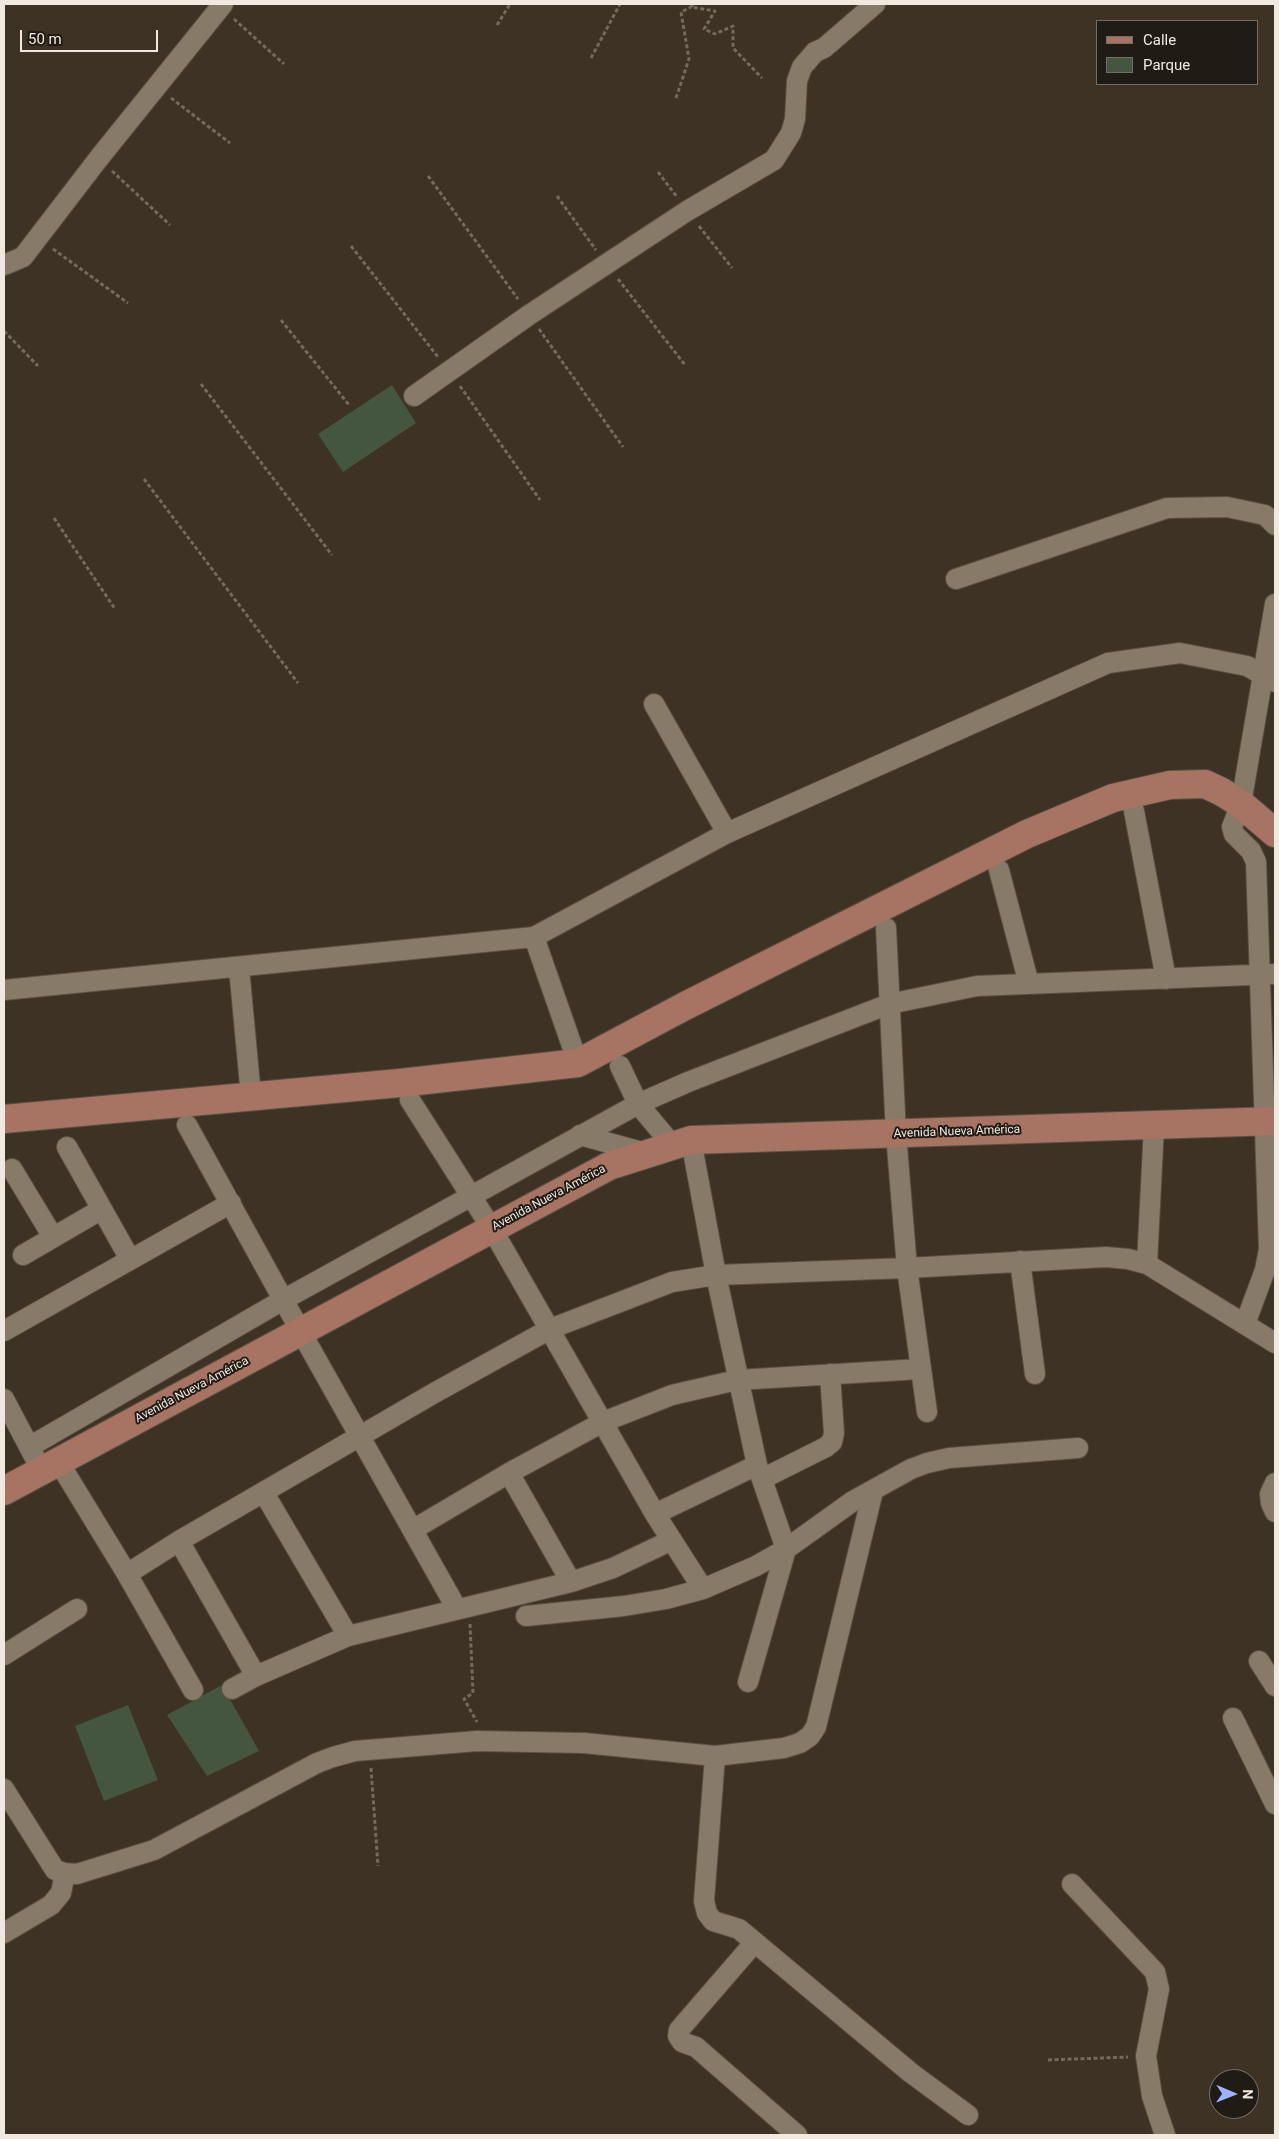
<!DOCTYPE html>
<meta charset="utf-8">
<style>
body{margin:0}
#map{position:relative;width:1279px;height:2139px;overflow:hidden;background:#3d3223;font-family:Roboto,sans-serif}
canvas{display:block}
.frame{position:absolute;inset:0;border:5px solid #f0e9e0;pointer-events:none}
.legend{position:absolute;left:1096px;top:20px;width:162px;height:65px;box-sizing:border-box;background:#201b14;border:1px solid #736d66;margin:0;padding:6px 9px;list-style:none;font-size:15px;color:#f0e9e0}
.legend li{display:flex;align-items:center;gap:10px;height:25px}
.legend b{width:25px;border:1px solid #736d66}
.north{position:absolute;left:1209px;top:2069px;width:50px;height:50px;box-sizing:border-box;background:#201b14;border:1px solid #736d66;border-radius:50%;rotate:91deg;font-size:14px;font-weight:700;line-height:20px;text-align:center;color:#f0e9e0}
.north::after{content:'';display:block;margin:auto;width:18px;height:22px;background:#9eb3fd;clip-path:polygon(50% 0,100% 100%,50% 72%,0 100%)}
.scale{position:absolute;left:20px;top:30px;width:138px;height:22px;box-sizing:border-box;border:2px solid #f0e9e0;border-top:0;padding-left:6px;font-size:15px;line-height:18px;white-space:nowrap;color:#f0e9e0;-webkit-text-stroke:4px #201b14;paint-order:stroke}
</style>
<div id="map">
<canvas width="1279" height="2139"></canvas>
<div class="frame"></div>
<ul class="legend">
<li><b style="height:6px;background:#a77362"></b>Calle</li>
<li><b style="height:14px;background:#455640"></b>Parque</li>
</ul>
<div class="north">N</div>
<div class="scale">50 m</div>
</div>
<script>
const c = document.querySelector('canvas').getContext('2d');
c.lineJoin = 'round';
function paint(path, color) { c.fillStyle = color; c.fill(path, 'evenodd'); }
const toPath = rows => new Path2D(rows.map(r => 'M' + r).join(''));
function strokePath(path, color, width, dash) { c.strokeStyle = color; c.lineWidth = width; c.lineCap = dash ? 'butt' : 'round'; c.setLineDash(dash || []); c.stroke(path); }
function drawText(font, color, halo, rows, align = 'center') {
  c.font = font + ' Roboto,sans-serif'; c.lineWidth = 4; c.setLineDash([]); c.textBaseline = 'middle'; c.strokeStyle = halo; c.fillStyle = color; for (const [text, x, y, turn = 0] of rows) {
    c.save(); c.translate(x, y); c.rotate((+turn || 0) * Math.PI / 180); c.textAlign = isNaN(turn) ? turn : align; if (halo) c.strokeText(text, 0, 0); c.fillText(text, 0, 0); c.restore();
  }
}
const green = toPath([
 [392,385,416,423,343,472,318,434],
 [222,1685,259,1751,207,1776,167,1715],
 [128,1705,158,1780,104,1801,75,1726]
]);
const path = toPath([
 [693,4,691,7,715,11,704,29,715,34,733,26,733,48,762,78],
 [234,19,284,64],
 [497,25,510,4],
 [591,58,620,4],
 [171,98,230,143],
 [676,98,689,59,681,12,691,7],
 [112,171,170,225],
 [658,172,677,197],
 [428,176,518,299],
 [557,196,596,250],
 [699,226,732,268],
 [351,246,438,357],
 [53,249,128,303],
 [618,279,685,365],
 [281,320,349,405],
 [539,329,623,447],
 [4,331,38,366],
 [201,384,332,555],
 [460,386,540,500],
 [144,479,298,683],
 [54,518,115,609],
 [470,1624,473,1693,464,1699,477,1722],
 [371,1768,378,1866],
 [1048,2060,1128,2057]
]);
const street = toPath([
 [4,265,23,257,99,158,223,4],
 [414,396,529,315,687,211,774,160,791,133,795,119,797,81,802,67,815,52,824,48,875,4],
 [956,579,1167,508,1227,507,1265,515,1275,525],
 [654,704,727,833],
 [1134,811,1166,979],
 [999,870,1029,984],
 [886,928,896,1134,907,1268,927,1412],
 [534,937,578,1063],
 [239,968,251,1096],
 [4,990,534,937,727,833,1108,663,1180,653,1247,666,1275,682],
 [620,1066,638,1104,674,1147],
 [410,1100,492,1229,655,1514,703,1589],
 [187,1125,301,1332,457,1609],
 [580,1135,649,1154],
 [691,1140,716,1275,757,1465,786,1549,748,1682],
 [67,1147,130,1259],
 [12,1169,53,1237],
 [23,1255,102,1209],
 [1020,1261,1035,1374],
 [1147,1264,1154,1126],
 [1245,1324,1265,1270,1269,1249,1256,862,1251,851,1234,834,1232,827,1241,804,1275,604],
 [4,1331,231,1203],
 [4,1399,35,1458],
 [29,1447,283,1300,638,1104,688,1082,889,1004,977,986,1275,974],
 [58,1461,127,1574,193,1690],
 [509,1473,571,1582],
 [762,1479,826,1447,832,1442,834,1433,830,1374],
 [1275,1483,1270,1494,1271,1503,1275,1512],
 [264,1493,348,1636],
 [655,1514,757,1465],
 [414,1529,509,1473,603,1422,672,1395,737,1380,920,1369],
 [179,1541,256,1676],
 [127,1574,179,1541,436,1392,550,1329,672,1282,716,1275,907,1268,1106,1257,1128,1259,1147,1264,1275,1343],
 [526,1616,624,1606,666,1599,703,1589,756,1566,786,1549,853,1501,911,1469,927,1463,949,1458,1078,1448],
 [4,1655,77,1609],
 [1259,1661,1275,1686],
 [232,1689,256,1676,348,1636,571,1582,613,1568,672,1540],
 [1233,1718,1275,1804],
 [715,1756,704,1901,707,1913,713,1921,739,1929,911,2073,968,2115],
 [4,1789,55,1870,65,1873,77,1874,154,1850,317,1763,333,1757,355,1751,477,1741,584,1743,715,1756,784,1748,800,1743,810,1736,816,1727,873,1491],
 [1072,1884,1155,1972,1159,1989,1146,2056,1152,2096,1165,2135],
 [4,1933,51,1905,61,1893,65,1873],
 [755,1942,679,2030,678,2036,682,2042,696,2047,797,2135]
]);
const secondary = toPath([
 [4,1119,400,1083,578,1063,685,1006,1027,834,1113,798,1170,785,1205,784,1222,792,1241,804,1275,833],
 [4,1491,609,1166,691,1140,1275,1121]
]);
const streetNames = [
 ["Avenida Nueva América",957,1132,-2],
 ["Avenida Nueva América",549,1198,-28],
 ["Avenida Nueva América",192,1390,-28]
];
paint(green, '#455640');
strokePath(street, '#594f42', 22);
strokePath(secondary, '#594f42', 30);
strokePath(path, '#746a5d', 3, [4, 2.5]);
strokePath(street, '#877a69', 20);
strokePath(secondary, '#a77362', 28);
drawText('12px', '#f0e9e0', '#201b14', streetNames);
</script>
